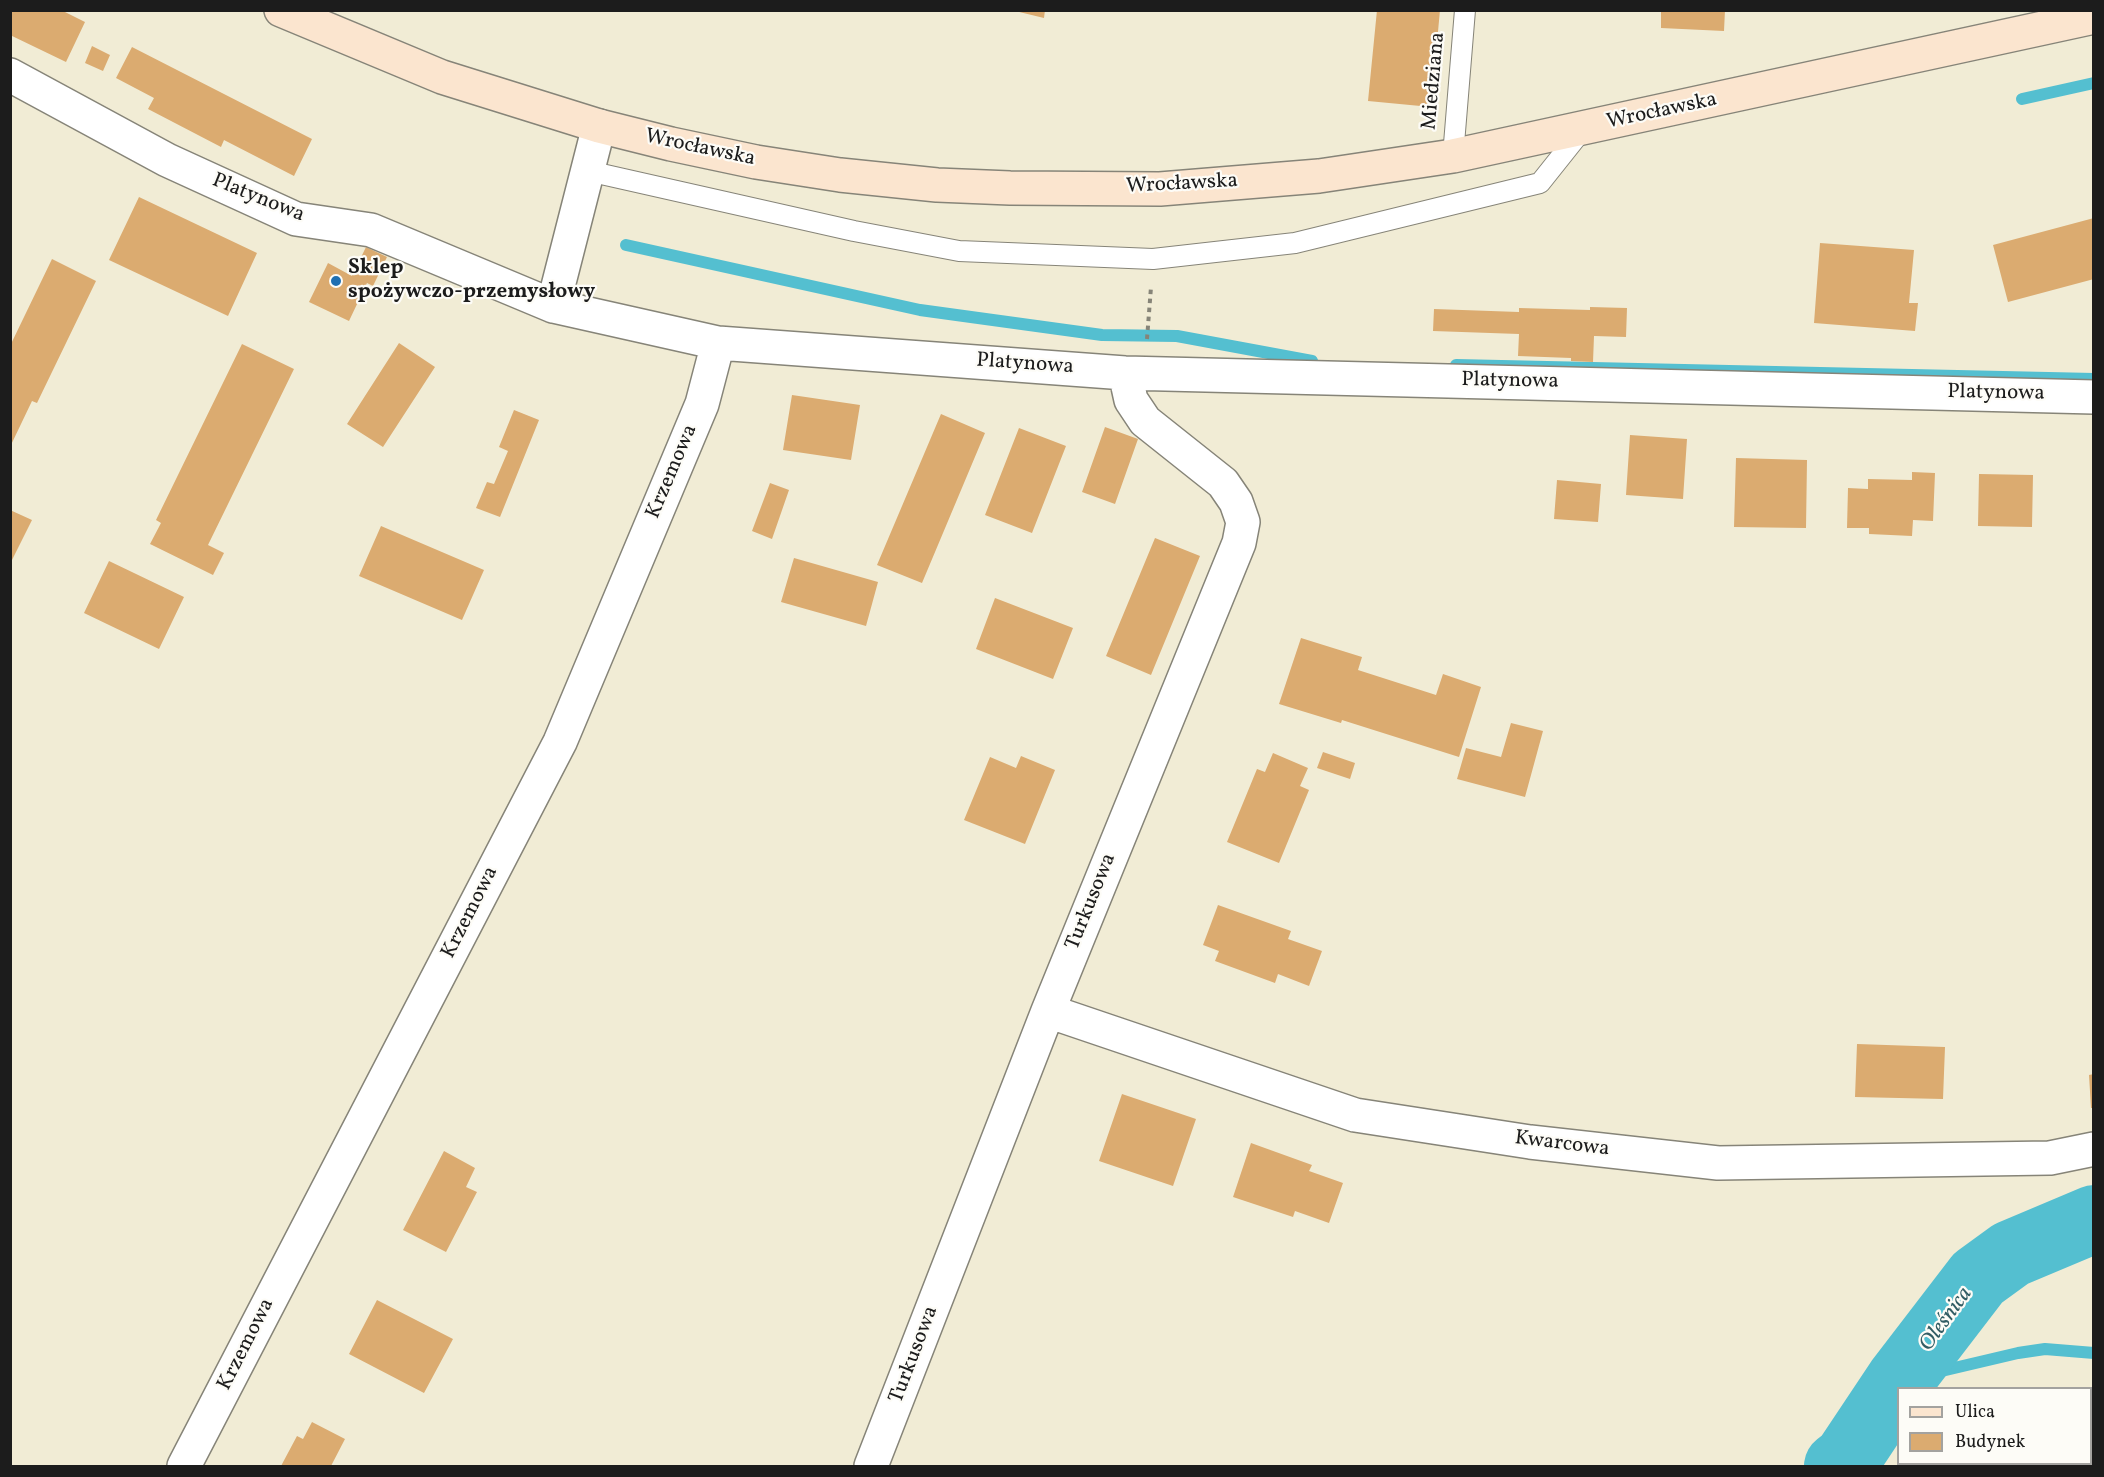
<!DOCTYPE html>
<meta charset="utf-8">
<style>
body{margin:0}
#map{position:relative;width:2104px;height:1477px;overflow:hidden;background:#f1ecd5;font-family:Vollkorn,serif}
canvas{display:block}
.frame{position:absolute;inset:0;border:12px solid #1c1c1c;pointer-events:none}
.legend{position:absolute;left:1897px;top:1387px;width:195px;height:78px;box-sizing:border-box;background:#fdfcf7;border:2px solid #a3a29f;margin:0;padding:8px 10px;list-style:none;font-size:18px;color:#1c1c1c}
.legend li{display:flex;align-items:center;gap:12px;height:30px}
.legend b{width:30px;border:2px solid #a3a29f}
</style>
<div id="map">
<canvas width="2104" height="1477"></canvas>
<div class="frame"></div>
<ul class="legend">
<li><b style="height:8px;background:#fbe5cf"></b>Ulica</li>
<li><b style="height:16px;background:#dbab70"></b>Budynek</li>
</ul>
</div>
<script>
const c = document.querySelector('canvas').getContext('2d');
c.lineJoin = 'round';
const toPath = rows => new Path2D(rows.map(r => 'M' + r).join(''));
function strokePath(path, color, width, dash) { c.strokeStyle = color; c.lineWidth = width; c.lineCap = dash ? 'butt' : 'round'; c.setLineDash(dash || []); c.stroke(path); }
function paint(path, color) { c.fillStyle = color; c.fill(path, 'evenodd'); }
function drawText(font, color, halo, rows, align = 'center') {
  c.font = font + ' Vollkorn,serif'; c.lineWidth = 4.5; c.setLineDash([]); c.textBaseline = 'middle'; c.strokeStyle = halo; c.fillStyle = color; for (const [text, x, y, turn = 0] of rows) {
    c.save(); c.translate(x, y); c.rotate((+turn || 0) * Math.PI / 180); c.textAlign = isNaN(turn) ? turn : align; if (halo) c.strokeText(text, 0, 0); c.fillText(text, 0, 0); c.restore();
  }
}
const stream = toPath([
 [2022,99,2094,83],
 [626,245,920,310,1102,335,1177,336,1312,361],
 [1456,365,2094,379],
 [1899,1381,2018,1353,2045,1349,2094,1353]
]);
const river = toPath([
 [1838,1466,1847,1459,1899,1381,1978,1278,2011,1254,2094,1219]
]);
const building = toPath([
 [10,10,61,10,85,22,66,62,10,35],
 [1011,10,1045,10,1044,18],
 [1377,10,1440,10,1431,107,1368,101],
 [1661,10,1725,10,1724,31,1661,28],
 [92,46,110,55,103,71,85,63],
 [132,47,312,139,294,176,224,140,221,147,148,109,154,98,116,78],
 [139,197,257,253,228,316,109,260],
 [2094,218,2094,279,2008,302,1993,245],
 [1820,243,1914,250,1909,303,1918,303,1915,331,1814,323],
 [366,247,387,257,373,286,367,283,349,321,309,302,328,263,352,276],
 [52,259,96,281,37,403,32,401,10,447,10,346],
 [1590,307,1627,308,1626,337,1594,336,1593,362,1571,361,1571,358,1518,356,1519,334,1433,331,1434,309,1519,312,1519,308,1590,310],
 [399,343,435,367,383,447,347,424],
 [242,344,294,369,208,545,224,553,213,575,150,544,161,523,156,520],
 [792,395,860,405,851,460,783,450],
 [514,410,539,420,500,517,476,508,487,482,494,484,508,451,499,447],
 [941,414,985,433,922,583,877,565],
 [1105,427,1138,439,1115,504,1082,492],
 [1019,428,1066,446,1032,533,985,515],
 [1630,435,1687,439,1683,499,1626,495],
 [1736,458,1807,460,1806,528,1734,527],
 [1912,472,1935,473,1933,521,1913,520,1912,536,1869,534,1869,528,1847,528,1848,488,1868,489,1868,479,1912,480],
 [1979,474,2033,475,2032,527,1978,526],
 [1557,480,1601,484,1598,522,1554,519],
 [770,483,789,490,772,539,752,531],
 [10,510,32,520,10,564],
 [381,526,484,570,462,620,359,576],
 [1155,538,1200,556,1151,675,1106,656],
 [794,558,878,582,866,626,781,602],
 [109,561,184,597,159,649,84,613],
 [995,598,1073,628,1053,679,976,649],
 [1301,638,1362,657,1358,670,1436,695,1443,674,1481,687,1459,757,1342,720,1341,723,1279,704],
 [1511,723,1543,731,1525,797,1457,779,1466,748,1501,757],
 [1323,752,1355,763,1350,779,1317,768],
 [1273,753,1308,768,1300,786,1309,790,1279,863,1227,842,1257,769,1265,772],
 [1021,756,1055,770,1025,844,964,820,990,757,1016,768],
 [1218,905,1291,931,1288,939,1322,951,1309,986,1278,974,1275,983,1215,961,1219,951,1203,945],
 [1857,1044,1945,1047,1943,1099,1855,1097],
 [2094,1074,2094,1108,2091,1108,2089,1075],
 [1122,1094,1196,1119,1173,1186,1099,1161],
 [1251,1143,1312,1165,1309,1171,1343,1183,1329,1223,1295,1211,1293,1217,1233,1197],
 [444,1151,475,1168,466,1187,477,1192,446,1252,403,1230],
 [377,1300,453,1339,424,1393,349,1354],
 [312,1422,345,1439,331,1466,281,1466,297,1436,303,1439]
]);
const path = toPath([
 [1147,339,1151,287]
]);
const service = toPath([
 [1453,156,1465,10],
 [588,171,854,231,959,251,1153,259,1295,243,1540,183,1583,129]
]);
const minor = toPath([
 [10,75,167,160,296,219,371,230,553,306,718,343,1125,373,2094,397],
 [553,306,599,126],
 [1048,1011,1355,1115,1530,1142,1718,1163,2050,1158,2094,1149],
 [184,1466,560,742,702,404,718,343],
 [871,1466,1048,1011,1239,543,1243,522,1236,502,1223,483,1145,421,1131,400,1125,373]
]);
const secondary = toPath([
 [281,10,442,77,599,126,671,144,756,162,840,175,937,185,1010,188,1160,189,1319,176,1453,156,2094,17]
]);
const markers = [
 [336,281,6,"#1f6fb2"]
];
const streetNames = [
 ["Miedziana",1435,81,-85],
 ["Wrocławska",1662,112,-12],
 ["Wrocławska",700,149,12],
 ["Wrocławska",1182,185,-3],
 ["Platynowa",258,199,22],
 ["Platynowa",1025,365,4],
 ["Platynowa",1510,382,1],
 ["Platynowa",1996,394,1],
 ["Krzemowa",673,472,-67],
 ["Turkusowa",1092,902,-68],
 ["Krzemowa",471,913,-63],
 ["Kwarcowa",1562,1145,7],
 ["Krzemowa",247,1345,-63],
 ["Turkusowa",915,1355,-69]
];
const poiNames = [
 ["Sklep",348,269],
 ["spożywczo-przemysłowy",348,293]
];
const waterNames = [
 ["Oleśnica",1947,1320,-54]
];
strokePath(stream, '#54bfd0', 12);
strokePath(river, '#54bfd0', 68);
paint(building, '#dbab70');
strokePath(service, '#868478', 22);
strokePath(minor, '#868478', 36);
strokePath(secondary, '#868478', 36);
strokePath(path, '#868478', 4, [4.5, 4.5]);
strokePath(service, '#fff', 20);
strokePath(minor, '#fff', 33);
strokePath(secondary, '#fbe5cf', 33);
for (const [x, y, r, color] of markers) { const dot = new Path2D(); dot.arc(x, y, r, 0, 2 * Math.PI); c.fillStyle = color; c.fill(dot); strokePath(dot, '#fdfcf7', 2); }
drawText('21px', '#1c1c1c', '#fdfcf7', streetNames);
drawText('bold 21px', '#1c1c1c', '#fdfcf7', poiNames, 'left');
drawText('italic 22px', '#325d64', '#fdfcf7', waterNames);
</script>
